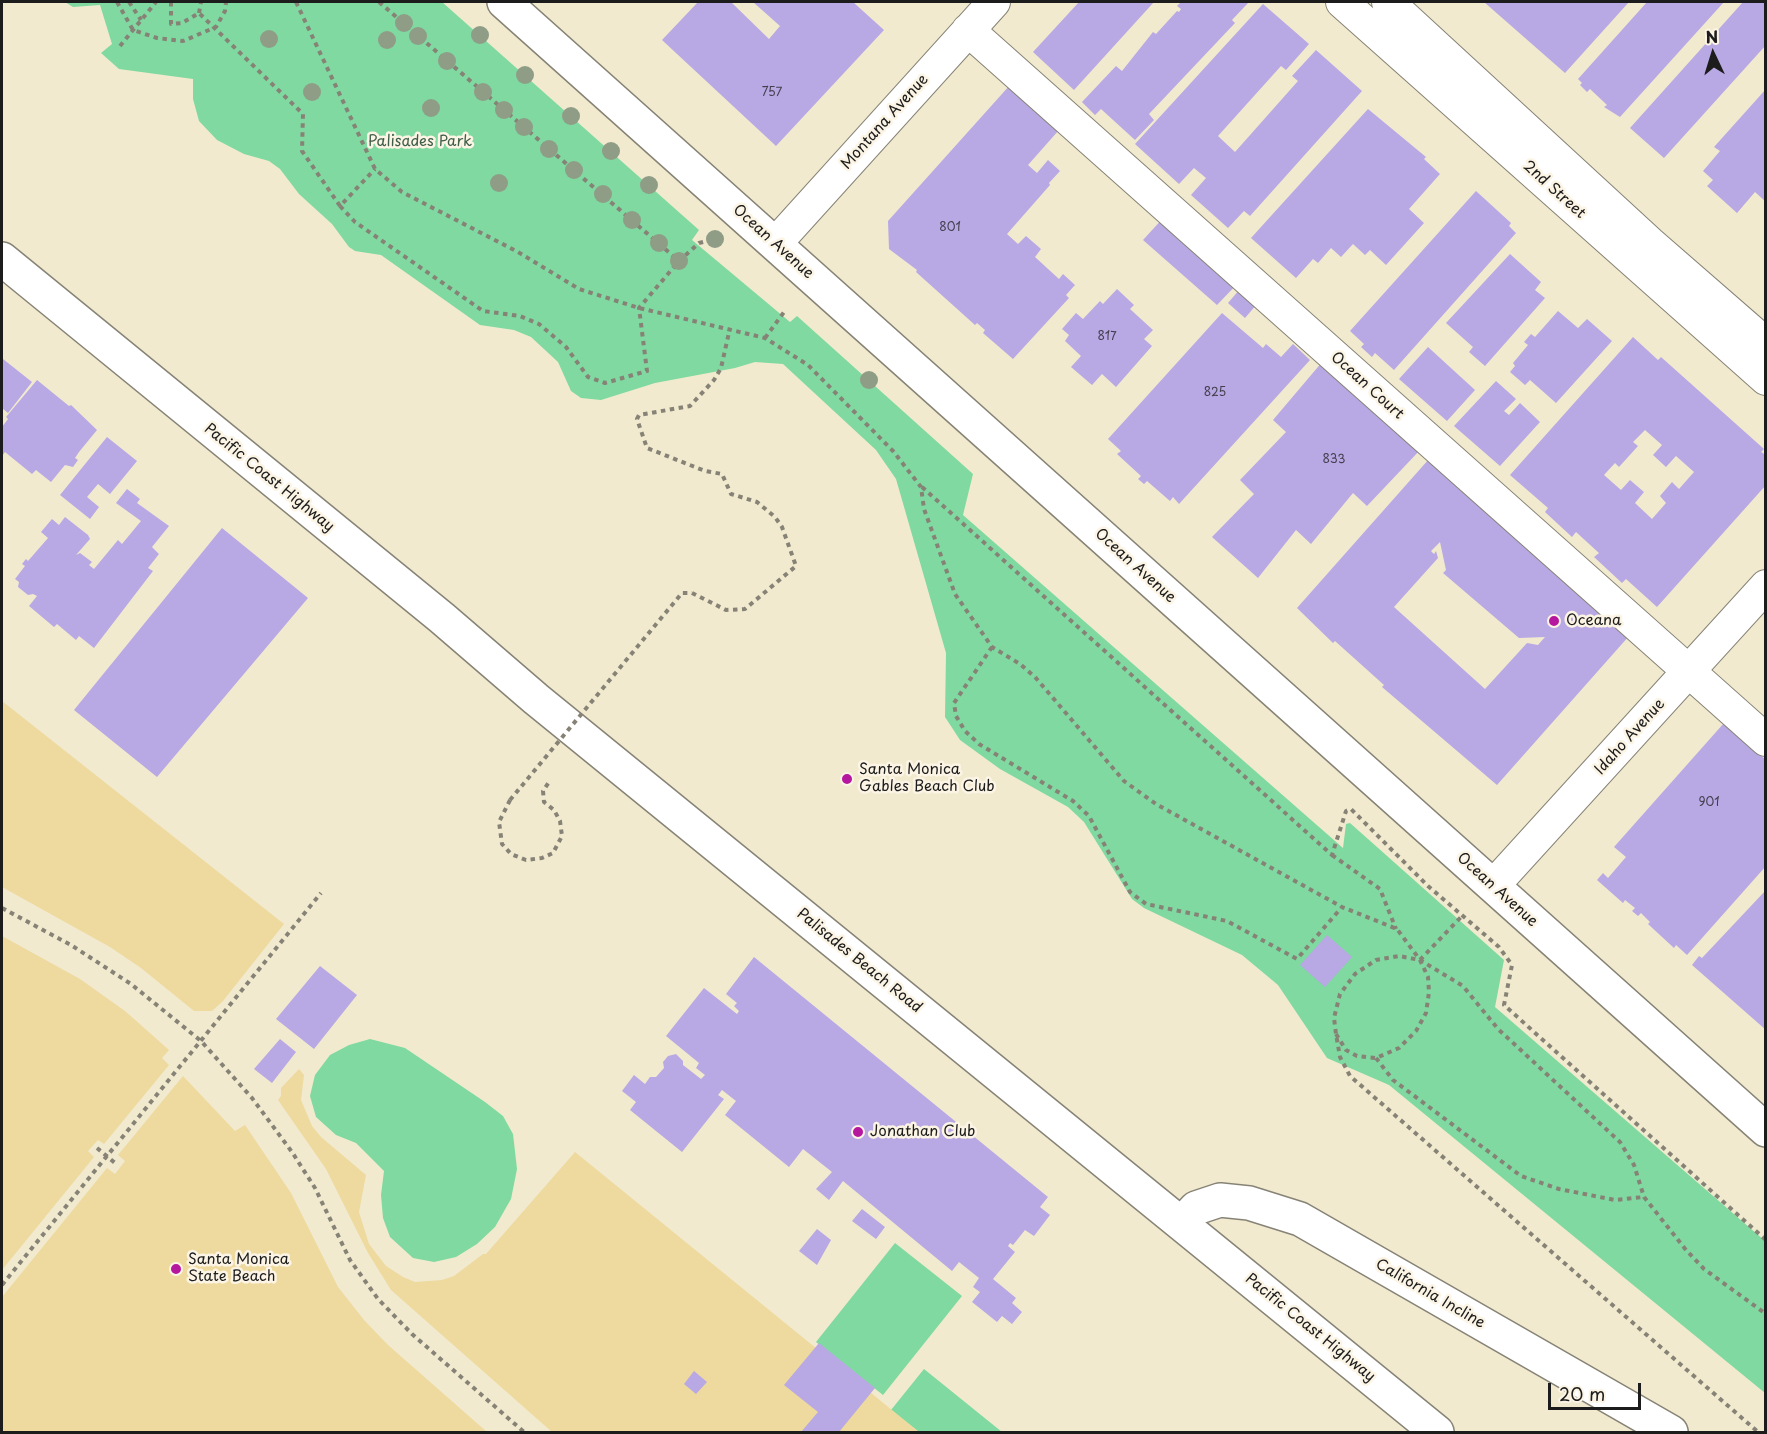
<!DOCTYPE html>
<style>
body{margin:0}
#map{position:relative;width:1767px;height:1434px;overflow:hidden;background:#f1eacf;font-family:"Playpen Sans",sans-serif}
canvas{display:block}
.frame{position:absolute;inset:0;border:3px solid #1c1c1c;pointer-events:none}
.north{position:absolute;left:1683px;top:24px;width:60px;height:60px;-webkit-text-stroke:4px #fcf5e5;paint-order:stroke;rotate:356deg;font-size:16px;font-weight:700;line-height:24px;text-align:center;color:#1c1c1c}
.north::after{content:'';display:block;margin:auto;width:21px;height:27px;background:#1c1c1c;clip-path:polygon(50% 0,100% 100%,50% 72%,0 100%)}
.scale{position:absolute;left:1548px;top:1383px;width:93px;height:27px;box-sizing:border-box;border:3px solid #1c1c1c;border-top:0;padding-left:8px;font-size:18px;line-height:21px;white-space:nowrap;color:#1c1c1c;-webkit-text-stroke:4px #fcf5e5;paint-order:stroke}
</style>
<div id="map">
<canvas width="1767" height="1434"></canvas>
<div class="frame"></div>
<div class="north">N</div>
<div class="scale">20 m</div>
</div>
<script>
const c = document.querySelector('canvas').getContext('2d');
c.lineJoin = 'round';
function paint(path, color) { c.fillStyle = color; c.fill(path, 'evenodd'); }
const toPath = rows => new Path2D(rows.map(r => 'M' + r).join(''));
function strokePath(path, color, width, dash) { c.strokeStyle = color; c.lineWidth = width; c.lineCap = dash ? 'butt' : 'round'; c.setLineDash(dash || []); c.stroke(path); }
function drawText(font, color, halo, rows, align = 'center') {
  c.font = font + ' "Playpen Sans",sans-serif'; c.lineWidth = 5; c.setLineDash([]); c.textBaseline = 'middle'; c.strokeStyle = halo; c.fillStyle = color; for (const [text, x, y, turn = 0] of rows) {
    c.save(); c.translate(x, y); c.rotate((+turn || 0) * Math.PI / 180); c.textAlign = isNaN(turn) ? turn : align; if (halo) c.strokeText(text, 0, 0); c.fillText(text, 0, 0); c.restore();
  }
}
const green = toPath([
 [65,2,442,2,699,230,692,240,790,322,797,316,973,474,963,515,1343,848,1346,824,1350,823,1504,960,1495,1007,1765,1241,1765,1393,1389,1085,1327,1058,1278,985,1242,955,1144,908,1132,899,1084,822,1068,807,1000,769,960,740,945,717,946,653,896,479,876,450,783,364,755,362,735,368,655,383,601,400,581,398,571,391,558,362,531,337,514,330,480,325,381,255,355,251,349,247,332,224,299,194,280,169,269,161,244,154,217,140,199,121,193,99,193,79,119,69,101,53,112,44,100,5,73,7],
 [370,1039,405,1048,485,1102,503,1116,513,1134,517,1169,511,1199,495,1227,477,1244,456,1257,434,1262,413,1258,390,1237,383,1218,381,1195,384,1171,356,1143,336,1135,316,1117,310,1096,315,1075,330,1055,349,1045],
 [895,1243,962,1296,883,1395,816,1342],
 [924,1369,1002,1432,919,1432,891,1410]
]);
const sand = toPath([
 [2,701,284,924,223,1001,212,1011,194,1011,141,968,110,947,2,887],
 [2,936,80,979,125,1011,169,1050,162,1058,169,1065,104,1144,98,1140,88,1151,94,1157,2,1270],
 [299,1069,304,1075,301,1100,312,1126,321,1137,366,1175,359,1212,369,1244,386,1266,403,1277,415,1282,442,1280,454,1276,483,1254,486,1254,575,1152,919,1432,552,1432,391,1290,368,1253,326,1169,278,1100,281,1096,281,1088],
 [183,1076,235,1131,245,1125,291,1193,338,1287,364,1320,388,1345,487,1432,2,1432,2,1297,107,1168,115,1174,125,1161,118,1155]
]);
const building = toPath([
 [698,2,731,2,769,39,780,26,753,2,853,2,884,30,776,146,662,40],
 [1079,2,1154,2,1074,90,1033,52],
 [1181,2,1249,2,1232,20,1235,23,1149,114,1154,120,1135,140,1101,109,1095,115,1082,102,1116,66,1122,71,1153,32,1156,34,1177,11,1179,12,1181,9,1177,6],
 [1484,2,1629,2,1565,73],
 [1647,2,1724,2,1620,117,1604,107,1607,105,1590,89,1587,92,1580,85,1582,83,1578,79],
 [1743,2,1766,2,1766,45,1664,158,1630,128],
 [1263,4,1309,44,1286,70,1281,66,1218,136,1235,152,1298,81,1292,76,1316,50,1362,91,1250,216,1244,211,1228,228,1191,195,1206,178,1194,168,1179,184,1135,144],
 [1010,85,1059,130,1028,165,1037,173,1048,160,1060,171,1049,183,1050,185,1007,234,1018,244,1026,236,1041,249,1035,257,1059,279,1063,274,1075,285,1066,295,1069,298,1013,359,983,333,985,330,977,323,975,325,916,272,917,270,889,249,888,221],
 [1766,89,1766,202,1755,192,1737,213,1707,186,1713,180,1703,171,1720,151,1714,147],
 [1368,109,1426,157,1424,159,1440,174,1409,209,1424,223,1386,265,1370,250,1365,255,1353,244,1341,257,1331,248,1318,263,1313,259,1296,278,1251,238],
 [1476,191,1511,223,1509,226,1516,233,1394,370,1375,353,1372,357,1361,347,1364,344,1350,331],
 [1165,216,1239,282,1217,305,1143,240],
 [1510,254,1541,282,1535,290,1545,298,1485,366,1469,352,1473,347,1446,323],
 [1117,289,1134,305,1130,309,1153,330,1144,339,1152,346,1116,387,1102,374,1092,385,1071,367,1081,356,1065,341,1069,335,1062,329,1076,313,1083,319,1100,301,1103,304],
 [1240,289,1257,304,1245,318,1228,303],
 [1558,311,1578,328,1587,319,1612,341,1556,403,1530,380,1525,385,1510,372,1515,366,1513,363,1528,345,1524,342,1531,334,1535,337],
 [1222,313,1263,348,1266,344,1281,357,1293,344,1310,360,1179,504,1173,497,1170,501,1147,481,1144,484,1138,479,1141,476,1117,454,1121,451,1108,439],
 [1633,337,1658,360,1661,357,1764,449,1761,452,1766,455,1766,485,1657,607,1626,579,1622,583,1594,557,1599,553,1576,532,1572,537,1545,512,1548,508,1510,475],
 [1645,430,1662,445,1653,455,1666,467,1676,456,1694,472,1679,489,1672,482,1660,496,1666,503,1652,519,1635,503,1644,492,1630,480,1621,490,1604,475,1615,463,1619,467,1638,446,1633,442],
 [1428,347,1475,390,1447,421,1399,379],
 [3,359,32,382,8,413,2,408],
 [1323,361,1421,449,1367,506,1353,493,1311,544,1296,530,1258,578,1212,537,1254,494,1240,480,1286,432,1273,420],
 [37,380,69,406,71,405,97,430,79,452,75,458,78,460,73,467,65,465,51,482,36,470,32,474,5,452,2,456,2,427,8,419,6,417],
 [1496,381,1516,399,1504,411,1509,415,1520,403,1540,422,1500,466,1454,426],
 [107,437,137,461,110,494,98,484,87,497,99,507,90,519,60,495],
 [1429,459,1629,636,1497,785,1382,687,1384,685,1335,641,1333,643,1297,608],
 [1440,542,1446,570,1443,573,1519,638,1545,637,1538,645,1527,643,1485,689,1394,607,1438,558,1436,551,1434,554,1431,551],
 [127,489,140,499,137,503,169,526,152,547,159,554,148,568,153,571,94,648,79,636,76,640,57,624,54,627,29,606,37,596,33,594,28,595,18,587,19,582,15,579,25,566,22,564,26,559,28,561,48,538,41,532,52,519,59,525,65,517,88,535,90,539,76,555,80,553,92,562,89,565,94,569,118,540,122,544,141,521,116,503],
 [222,528,308,598,157,777,74,710],
 [1724,723,1766,760,1766,866,1687,955,1676,945,1674,948,1648,924,1650,922,1641,913,1638,916,1632,911,1635,908,1625,900,1623,903,1597,880,1603,873,1608,878,1626,857,1614,847],
 [1766,890,1766,1030,1692,965,1699,956,1702,958],
 [1327,935,1352,957,1325,987,1300,965],
 [754,957,1048,1197,1040,1207,1050,1215,1034,1236,1025,1230,1013,1245,1010,1243,1008,1246,1015,1252,993,1279,1016,1298,1012,1303,1022,1312,1012,1324,1002,1316,997,1322,972,1302,980,1292,973,1287,979,1278,959,1262,952,1271,843,1181,829,1200,816,1189,832,1172,803,1149,789,1167,725,1115,736,1101,722,1090,718,1095,724,1099,682,1152,630,1110,636,1102,622,1091,634,1075,645,1084,650,1077,656,1077,664,1068,663,1062,668,1056,676,1054,683,1061,683,1065,701,1079,705,1075,696,1068,699,1063,666,1036,704,988,737,1014,739,1011,734,1006,737,1003,726,994],
 [320,966,357,995,314,1049,276,1019],
 [280,1039,296,1052,272,1083,254,1069],
 [862,1209,885,1227,876,1239,852,1221],
 [817,1229,831,1240,817,1265,799,1251],
 [819,1343,875,1388,839,1432,801,1432,818,1412,784,1385],
 [694,1371,707,1382,696,1394,684,1384]
]);
const path = toPath([
 [117,2,133,30,157,38,183,41,216,27,225,11,226,2],
 [129,2,141,20],
 [171,2,171,24,182,23,199,13,303,114,302,151,340,206,375,169],
 [296,2,375,169,402,192,518,252,579,289,639,308,765,338,808,365,893,451,921,487,924,509,955,594,992,647,1020,664,1035,677,1124,781,1156,804,1342,907,1397,929,1420,960,1463,986,1498,1029,1620,1142,1634,1165,1644,1197,1686,1250,1704,1269,1766,1314],
 [379,2,679,261],
 [199,13,201,2],
 [120,46,156,2],
 [340,206,355,222,483,311,520,316,539,324,566,347,588,377,605,383,647,371,639,308,679,261,699,243,715,239],
 [765,338,784,312],
 [922,487,1332,855,1346,811,1351,809,1428,886,1499,947,1512,965,1504,1005,1766,1240],
 [692,593,726,610,745,609,796,566,782,527,775,517,757,502,731,494,722,474,705,471,647,448,637,419,639,415,690,406,714,380,721,368,730,328],
 [992,647,954,703,956,716,965,731,979,744,1073,801,1089,816,1130,892,1146,904,1227,921,1297,959,1342,907],
 [510,800,499,822,502,844,511,854,526,860,542,858,553,853,562,836,560,821,554,810,544,802,543,791,549,782],
 [1332,855,1380,889,1396,929],
 [2,908,71,945,131,984,201,1041,252,1098,292,1152,315,1188,350,1260,378,1299,412,1334,524,1432],
 [1420,960,1463,915],
 [1336,1034,1346,1050,1357,1056,1376,1058,1399,1048,1416,1031,1426,1013,1429,992,1428,977,1420,960,1399,956,1376,960,1355,974,1340,994,1334,1018,1336,1034,1340,1057,1350,1076,1758,1432],
 [1376,1058,1393,1080,1521,1176,1559,1189,1615,1200,1644,1197],
 [97,1148,115,1163],
 [2,1285,321,893]
]);
const minor = toPath([
 [1342,2,1766,379],
 [1388,2,1650,243,1766,344],
 [968,30,1766,740],
 [776,243,994,2],
 [1493,886,1766,586]
]);
const major = toPath([
 [504,2,1766,1130],
 [1182,1223,1196,1208,1220,1200,1249,1203,1300,1219,1671,1432]
]);
const highway = toPath([
 [2,259,442,618,536,699,1437,1432]
]);
const pathBridge = toPath([
 [510,800,682,593,692,593]
]);
const trees = [
 [404,23],
 [480,35],
 [418,36],
 [269,39],
 [387,40],
 [447,61],
 [525,75],
 [312,92],
 [483,92],
 [431,108],
 [504,110],
 [571,116],
 [524,127],
 [549,149],
 [611,151],
 [574,170],
 [499,183],
 [649,185],
 [603,194],
 [632,220],
 [715,239],
 [659,243],
 [679,261],
 [869,380]
];
const markers = [
 [1554,621,6,"#b5179e"],
 [847,779,6,"#b5179e"],
 [858,1132,6,"#b5179e"],
 [176,1269,6,"#b5179e"]
];
const numberNames = [
 ["757",772,93],
 ["801",950,228],
 ["817",1107,337],
 ["825",1215,393],
 ["833",1334,460],
 ["901",1709,803]
];
const streetNames = [
 ["Montana Avenue",885,122,-48],
 ["2nd Street",1554,190,42],
 ["Ocean Avenue",773,242,42],
 ["Ocean Court",1367,386,42],
 ["Pacific Coast Highway",269,478,39],
 ["Ocean Avenue",1135,566,42],
 ["Idaho Avenue",1630,737,-48],
 ["Ocean Avenue",1497,890,42],
 ["Palisades Beach Road",859,961,39],
 ["California Incline",1430,1294,30],
 ["Pacific Coast Highway",1310,1328,39]
];
const parkNames = [
 ["Palisades Park",420,142]
];
const poiNames = [
 ["Oceana",1566,621],
 ["Santa Monica",859,770],
 ["Gables Beach Club",859,787],
 ["Jonathan Club",870,1132],
 ["Santa Monica",188,1260],
 ["State Beach",188,1277]
];
paint(green, '#7fd9a0');
paint(sand, '#eeda9e');
paint(building, '#b8a8e4');
strokePath(minor, '#868376', 34);
strokePath(major, '#868376', 36);
strokePath(highway, '#868376', 36);
strokePath(path, '#868376', 4, [4.5, 4.5]);
strokePath(minor, '#fff', 32);
strokePath(major, '#fff', 33);
strokePath(highway, '#fff', 33);
strokePath(pathBridge, '#868376', 4, [4.5, 4.5]);
c.fillStyle = '#8f9d86';
for (const [x, y] of trees) { c.beginPath(); c.arc(x, y, 9, 0, 2 * Math.PI); c.fill(); }
for (const [x, y, r, color] of markers) { const dot = new Path2D(); dot.arc(x, y, r, 0, 2 * Math.PI); c.fillStyle = color; c.fill(dot); strokePath(dot, '#fcf5e5', 2); }
drawText('12px', '#433f4e', null, numberNames);
drawText('15px', '#1c1c1c', '#fcf5e5', streetNames);
drawText('15px', '#3f5e4a', '#fcf5e5', parkNames);
drawText('15px', '#1c1c1c', '#fcf5e5', poiNames, 'left');
</script>
